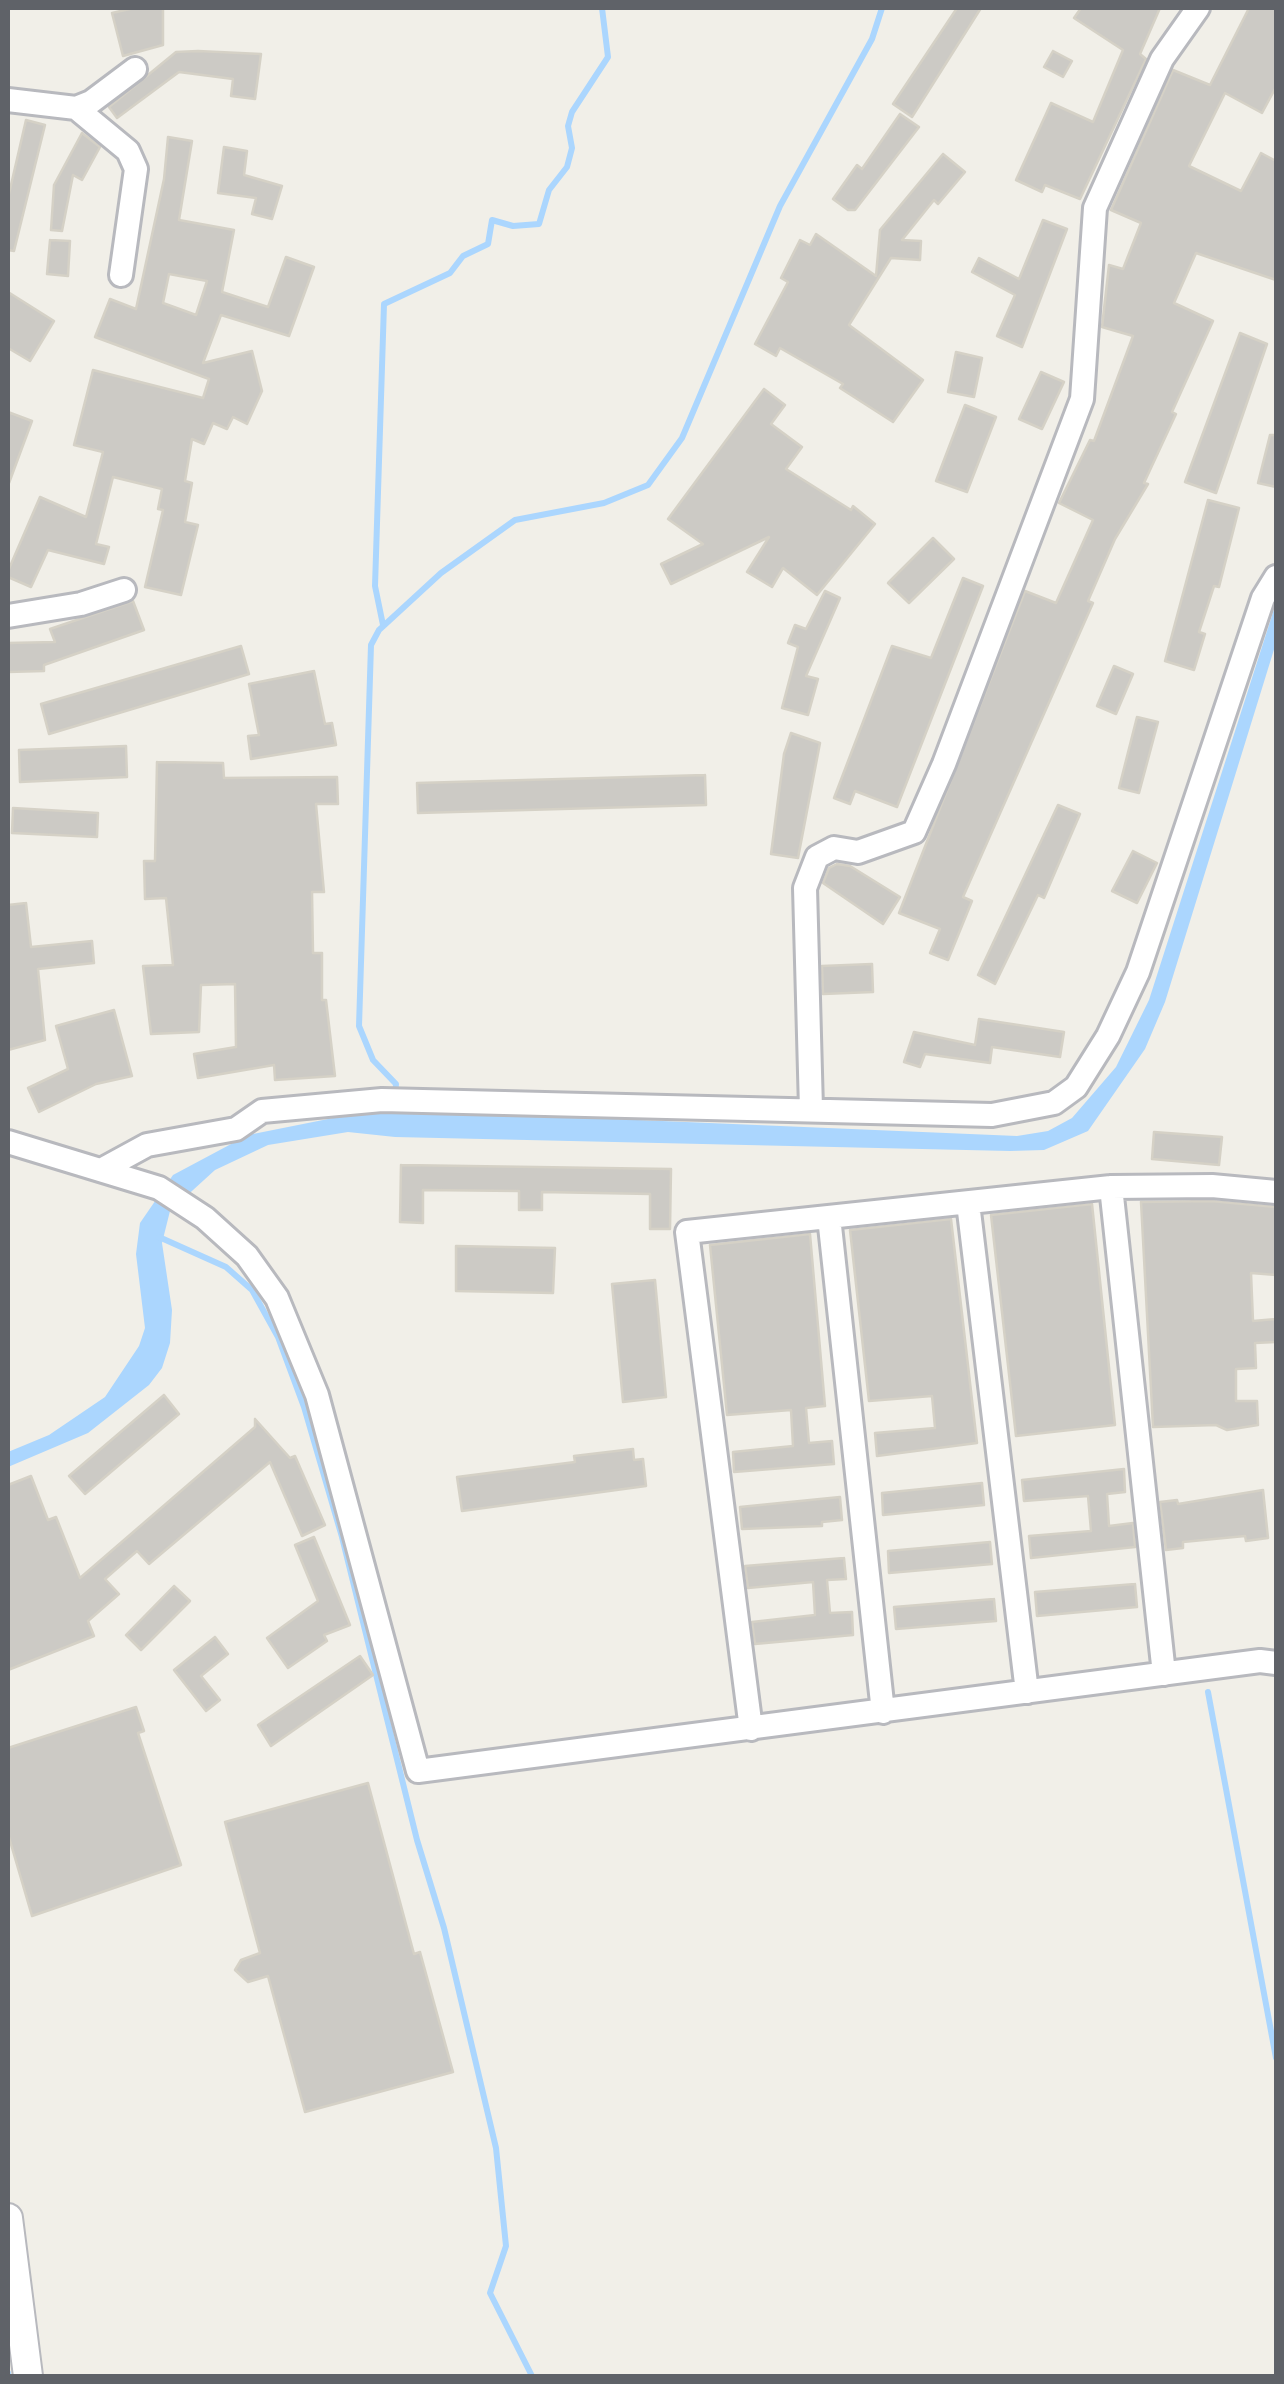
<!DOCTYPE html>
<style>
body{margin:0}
#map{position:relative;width:1284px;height:2384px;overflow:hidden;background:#f1efe8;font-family:Raleway,sans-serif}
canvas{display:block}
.frame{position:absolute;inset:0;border:10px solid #5f6268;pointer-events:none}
</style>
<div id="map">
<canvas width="1284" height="2384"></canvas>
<div class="frame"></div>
</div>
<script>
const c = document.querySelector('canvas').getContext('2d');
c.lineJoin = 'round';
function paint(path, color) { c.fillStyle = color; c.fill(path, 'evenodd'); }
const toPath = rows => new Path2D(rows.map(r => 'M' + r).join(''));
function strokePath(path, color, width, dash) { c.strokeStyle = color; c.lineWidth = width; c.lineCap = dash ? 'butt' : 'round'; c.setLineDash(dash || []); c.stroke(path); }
const water = toPath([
 [1276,603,1276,643,1165,1002,1145,1049,1088,1131,1044,1150,1010,1151,395,1137,348,1132,268,1145,215,1170,170,1211,162,1243,172,1310,170,1343,162,1368,149,1385,88,1433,8,1467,8,1452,49,1435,105,1397,139,1346,145,1328,136,1254,140,1223,173,1175,248,1135,378,1109,1017,1136,1048,1131,1072,1118,1116,1067,1149,1000]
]);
const stream = toPath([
 [383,625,375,586,384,304,450,273,463,256,488,244,492,220,513,226,539,224,549,190,567,167,572,148,568,126,572,112,608,57,602,8],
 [395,1096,396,1084,373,1060,359,1026,371,645,379,630,441,573,515,520,604,503,648,485,682,438,780,206,872,39,882,8],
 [159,1237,226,1267,252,1290,278,1337,304,1407,342,1537,417,1840,444,1928,496,2148,506,2246,490,2293,532,2376],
 [1208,1692,1276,2058],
 [8,2373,8,2376]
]);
const building = toPath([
 [134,8,163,8,163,45,123,56,112,13,134,8],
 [957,8,981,8,912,117,893,104,957,8],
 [1081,8,1160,8,1140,54,1146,59,1080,199,1045,185,1042,192,1016,180,1051,103,1093,122,1123,50,1074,18,1081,8],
 [1249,8,1276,8,1276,87,1262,113,1225,93,1189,166,1241,191,1261,153,1276,161,1276,280,1196,253,1174,303,1213,321,1172,412,1176,414,1144,483,1148,484,1115,539,1088,601,1093,603,963,897,972,901,948,960,930,953,940,929,899,913,1025,591,1056,603,1093,520,1059,503,1090,440,1094,441,1133,336,1102,327,1109,265,1123,269,1141,223,1111,210,1173,70,1210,85,1249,8],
 [198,51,261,54,255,99,231,96,233,79,179,72,117,118,109,107,176,52,198,51],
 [1053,51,1072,61,1063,77,1044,67,1053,51],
 [900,114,919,127,855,210,848,210,833,199,857,165,862,169,900,114],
 [26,120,45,125,14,251,8,250,8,198,26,120],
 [82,133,100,147,82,180,73,175,62,231,51,230,54,185,82,133],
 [168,137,192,141,179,220,234,230,222,292,268,307,286,257,314,267,289,336,221,315,203,363,252,351,262,391,247,424,233,417,227,429,213,423,204,444,192,439,185,481,192,483,185,522,198,525,181,595,145,587,163,510,158,509,162,489,113,477,96,544,109,547,104,564,48,550,31,587,8,577,8,571,40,497,86,517,103,452,74,445,93,370,203,398,209,379,95,337,110,299,136,309,164,179,168,137],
 [169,274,207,281,196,315,163,303,169,274],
 [224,147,247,151,244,175,282,186,272,219,252,214,256,198,218,193,224,147],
 [943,154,965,172,938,204,934,200,902,240,921,241,920,260,891,258,849,325,923,380,893,422,840,388,843,384,780,348,776,356,755,344,788,282,781,278,800,240,810,245,816,234,876,276,880,230,943,154],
 [1043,220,1067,229,1022,347,997,336,1015,295,972,272,979,258,1019,279,1043,220],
 [50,240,70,241,68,276,47,274,50,240],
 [8,292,54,321,30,361,8,348,8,292],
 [1240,333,1267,344,1216,493,1185,482,1240,333],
 [956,352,982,358,974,397,948,392,956,352],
 [1041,372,1064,382,1042,429,1019,419,1041,372],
 [764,389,785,405,771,424,802,447,786,469,851,510,853,506,875,524,817,595,783,568,772,587,747,572,769,537,671,584,661,564,703,544,668,519,764,389],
 [965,405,996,417,967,492,936,481,965,405],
 [8,412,32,421,9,483,8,483,8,412],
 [1270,435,1276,435,1276,487,1258,483,1270,435],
 [1208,500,1239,508,1219,587,1214,586,1199,632,1205,634,1194,670,1165,661,1208,500],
 [933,538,954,559,909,603,888,583,933,538],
 [963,578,983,586,897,807,855,791,850,804,834,798,892,646,931,658,963,578],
 [825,591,840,598,806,676,818,679,808,715,782,708,798,647,788,643,795,625,806,629,825,591],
 [133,601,144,630,44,665,44,671,8,672,8,643,55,642,50,629,133,601],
 [241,646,249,674,49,734,41,704,241,646],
 [1114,666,1133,674,1116,714,1097,706,1114,666],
 [314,671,325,724,332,723,336,745,251,759,248,736,259,735,249,684,314,671],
 [1137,717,1158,722,1139,793,1119,788,1137,717],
 [791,733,820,743,798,858,771,854,784,754,791,733],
 [126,746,127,777,20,782,19,750,126,746],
 [157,762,223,763,224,778,337,777,338,804,316,804,324,892,312,892,313,953,322,953,322,1000,326,1000,335,1076,275,1080,274,1065,198,1078,194,1054,236,1047,235,984,201,985,199,1032,151,1034,143,966,173,965,166,898,145,899,144,861,155,861,157,762],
 [705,775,706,805,418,813,417,783,705,775],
 [1058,805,1080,814,1044,898,1038,895,995,984,978,975,1058,805],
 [13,808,98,813,97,837,12,833,13,808],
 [1133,851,1157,863,1137,903,1112,891,1133,851],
 [837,864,850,866,900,897,883,924,823,883,829,868,837,864],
 [26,903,31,947,92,941,94,963,38,969,45,1040,8,1050,8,905,26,903],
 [872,964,873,992,823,994,822,966,872,964],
 [114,1010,132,1076,96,1084,39,1112,28,1088,68,1069,56,1026,114,1010],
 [979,1019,1064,1032,1060,1057,992,1047,990,1063,925,1054,920,1067,904,1062,914,1032,975,1045,979,1019],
 [1154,1132,1222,1137,1219,1165,1152,1159,1154,1132],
 [401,1165,671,1169,670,1229,650,1229,650,1194,542,1192,542,1210,519,1210,519,1191,423,1190,423,1223,400,1222,401,1165],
 [1211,1201,1276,1207,1276,1275,1251,1273,1253,1321,1276,1319,1276,1342,1255,1343,1256,1368,1236,1369,1236,1401,1257,1401,1258,1425,1227,1430,1216,1425,1153,1427,1141,1202,1211,1201],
 [1092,1204,1115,1425,1016,1436,991,1215,1092,1204],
 [951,1219,977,1443,877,1456,875,1433,935,1428,932,1396,869,1401,850,1230,951,1219],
 [810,1234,825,1406,806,1408,809,1443,832,1441,834,1464,734,1472,733,1452,793,1446,791,1410,727,1415,710,1245,810,1234],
 [456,1246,555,1248,553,1293,456,1291,456,1246],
 [655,1280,666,1397,623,1402,612,1284,655,1280],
 [164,1395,179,1414,85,1494,69,1476,164,1395],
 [255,1419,290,1458,295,1456,325,1525,302,1536,270,1462,149,1564,137,1551,105,1579,119,1594,88,1621,94,1636,8,1670,8,1485,31,1476,48,1520,56,1517,80,1578,255,1427,255,1419],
 [633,1449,634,1460,643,1459,646,1486,462,1511,457,1477,575,1462,574,1456,633,1449],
 [1124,1469,1125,1492,1107,1494,1109,1526,1133,1523,1135,1547,1031,1558,1029,1536,1091,1531,1088,1496,1024,1501,1022,1480,1124,1469],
 [982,1483,984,1505,883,1515,882,1493,982,1483],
 [1263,1490,1268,1538,1246,1541,1245,1536,1183,1542,1183,1548,1166,1550,1160,1502,1177,1500,1178,1504,1263,1490],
 [840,1497,842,1520,822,1522,822,1526,742,1529,740,1507,840,1497],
 [314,1537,350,1625,324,1635,327,1641,288,1668,267,1638,318,1601,295,1545,314,1537],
 [990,1542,992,1564,889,1573,888,1551,990,1542],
 [844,1558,846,1579,827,1580,830,1613,852,1612,853,1635,755,1644,752,1622,815,1615,813,1582,748,1588,745,1566,844,1558],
 [1135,1584,1137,1607,1037,1616,1035,1592,1135,1584],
 [174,1586,190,1601,141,1650,126,1635,174,1586],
 [994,1599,996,1621,896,1629,894,1607,994,1599],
 [215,1637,228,1654,201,1676,220,1700,206,1711,174,1670,215,1637],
 [360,1656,373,1675,271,1746,258,1725,360,1656],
 [136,1707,144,1731,138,1733,181,1865,32,1916,8,1834,8,1748,136,1707],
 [368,1783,414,1954,420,1952,453,2072,305,2112,268,1976,248,1982,235,1970,241,1960,260,1953,225,1822,368,1783]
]);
const minor = toPath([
 [8,100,76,108,91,102,135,69],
 [76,108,128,151,136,169,121,275],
 [8,616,81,604,124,590],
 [811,1109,805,888,817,857,834,848,858,852,914,832,944,764,1082,399,1095,208,1162,59,1198,8],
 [8,1142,159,1188,205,1218,247,1256,277,1298,317,1395,418,1771,1260,1661,1276,1663],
 [103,1169,147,1145,236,1129,262,1111,382,1100,992,1115,1054,1103,1076,1087,1108,1036,1138,972,1263,598,1276,577],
 [1111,1187,1164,1674],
 [968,1203,1027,1692],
 [829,1217,883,1712],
 [751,1729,687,1232,1111,1187,1212,1186,1276,1192]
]);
const tertiary = toPath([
 [8,2218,28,2376]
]);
paint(water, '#abd6fe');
strokePath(stream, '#abd6fe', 6);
paint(building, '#cccac5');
strokePath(building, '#d5d1c6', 2.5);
strokePath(minor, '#b8b9be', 28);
strokePath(tertiary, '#b8b9be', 32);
strokePath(minor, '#fff', 22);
strokePath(tertiary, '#fff', 28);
</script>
